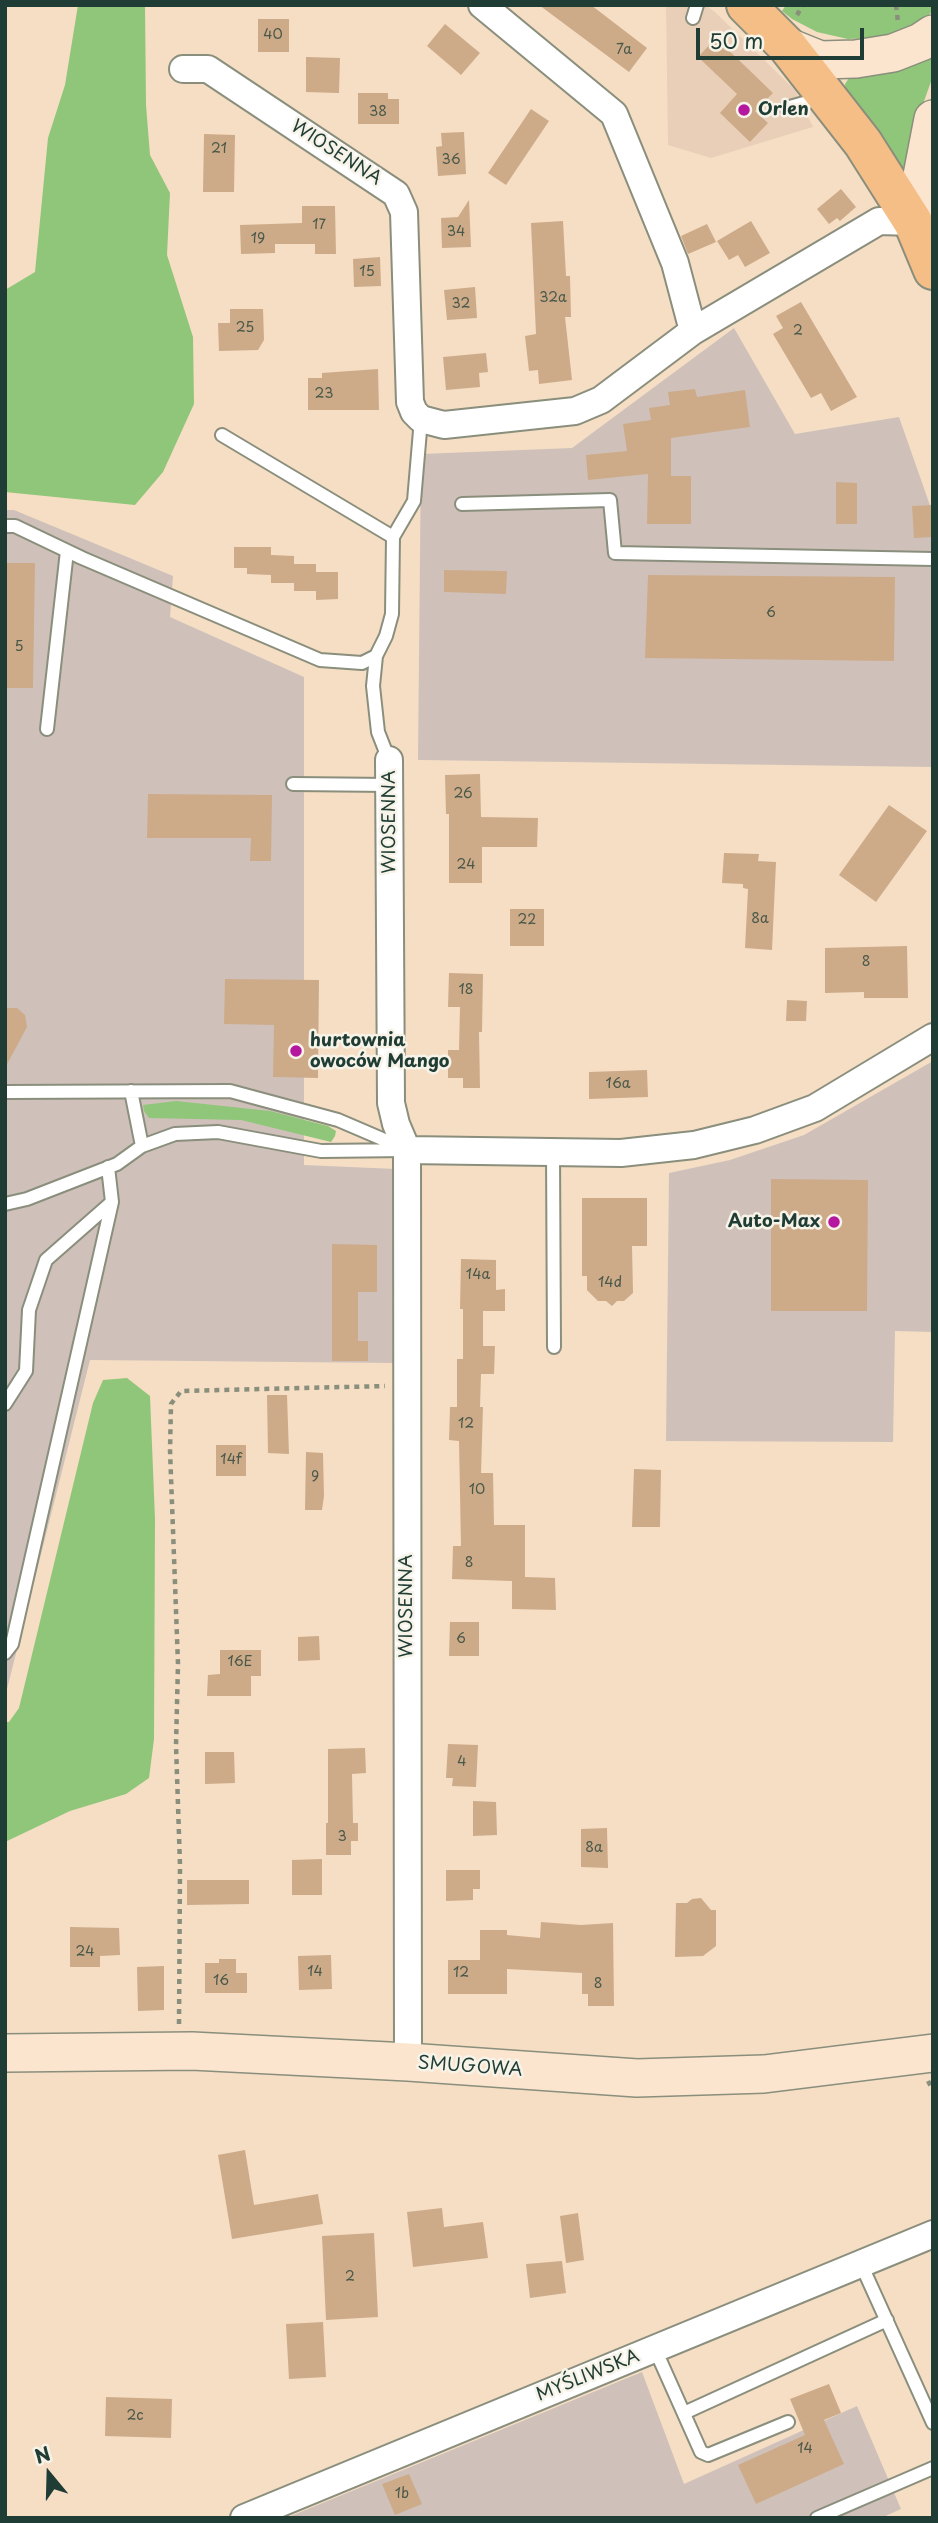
<!DOCTYPE html>
<meta charset="utf-8">
<style>
body{margin:0}
#map{position:relative;width:938px;height:2523px;overflow:hidden;background:#f5dec4;font-family:"Playpen Sans",sans-serif}
canvas{display:block}
.frame{position:absolute;inset:0;border:7px solid #1f3d34;pointer-events:none}
.north{position:absolute;left:14px;top:2439px;width:70px;height:70px;-webkit-text-stroke:5px #f7f3e8;paint-order:stroke;rotate:341deg;font-size:19px;font-weight:700;line-height:28px;text-align:center;color:#1f3d34}
.north::after{content:'';display:block;margin:auto;width:24px;height:32px;background:#1f3d34;clip-path:polygon(50% 0,100% 100%,50% 72%,0 100%)}
.scale{position:absolute;left:696px;top:28px;width:168px;height:32px;box-sizing:border-box;border:4px solid #1f3d34;border-top:0;padding-left:9px;font-size:21px;line-height:24px;white-space:nowrap;color:#1f3d34;-webkit-text-stroke:5px #f7f3e8;paint-order:stroke}
</style>
<div id="map">
<canvas width="938" height="2523"></canvas>
<div class="frame"></div>
<div class="north">N</div>
<div class="scale">50 m</div>
</div>
<script>
const c = document.querySelector('canvas').getContext('2d');
c.lineJoin = 'round';
function paint(path, color) { c.fillStyle = color; c.fill(path, 'evenodd'); }
const toPath = rows => new Path2D(rows.map(r => 'M' + r).join(''));
function strokePath(path, color, width, dash) { c.strokeStyle = color; c.lineWidth = width; c.lineCap = dash ? 'butt' : 'round'; c.setLineDash(dash || []); c.stroke(path); }
function drawText(font, color, halo, rows, align = 'center') {
  c.font = font + ' "Playpen Sans",sans-serif'; c.lineWidth = 5; c.setLineDash([]); c.textBaseline = 'middle'; c.strokeStyle = halo; c.fillStyle = color; for (const [text, x, y, turn = 0] of rows) {
    c.save(); c.translate(x, y); c.rotate((+turn || 0) * Math.PI / 180); c.textAlign = isNaN(turn) ? turn : align; if (halo) c.strokeText(text, 0, 0); c.fillText(text, 0, 0); c.restore();
  }
}
const built = toPath([
 [666,5,705,5,715,12,795,90,813,127,711,158,668,145]
]);
const industrial = toPath([
 [734,328,795,434,899,417,933,514,933,767,418,760,421,454,572,448],
 [5,510,14,510,173,576,170,617,304,677,304,1165,396,1169,397,1238,393,1363,90,1360,5,1697],
 [933,1061,933,1332,895,1331,893,1442,666,1441,669,1173,730,1160,804,1135],
 [642,2372,684,2484,857,2406,901,2509,881,2518,286,2518]
]);
const green = toPath([
 [78,5,145,5,146,105,150,155,170,193,167,255,193,337,194,404,163,472,135,505,5,492,5,290,35,272,48,138,65,85],
 [786,5,933,5,933,11,925,18,899,31,873,38,848,39,817,32,792,19,782,11],
 [933,49,933,76,923,104,910,166,904,169,897,166,846,94,845,84,851,75],
 [176,1101,270,1111,328,1126,336,1131,335,1136,331,1142,241,1120,149,1118,144,1111,143,1105],
 [127,1378,150,1396,155,1519,154,1739,149,1778,126,1794,70,1811,5,1842,5,1722,9,1722,19,1708,93,1403,103,1380]
]);
const building = toPath([
 [539,5,591,5,647,48,629,72],
 [258,19,289,19,289,52,258,52],
 [445,24,480,53,461,75,427,46],
 [716,38,773,93,755,111,768,123,750,142,720,113,737,94,698,57],
 [306,57,340,58,339,93,306,92],
 [358,93,388,93,388,99,399,99,399,124,358,124],
 [531,109,549,121,506,185,488,173],
 [464,132,466,174,438,176,436,147,442,146,441,133],
 [204,134,235,135,234,192,203,192],
 [841,189,856,207,840,221,837,218,829,224,817,209],
 [469,200,471,247,442,248,441,218,458,217],
 [302,206,335,206,336,254,315,254,315,244,275,244,275,253,241,254,240,225,302,223],
 [563,221,566,276,570,276,571,317,565,317,572,380,539,384,538,370,529,371,525,336,536,334,531,223],
 [751,221,770,253,745,267,738,255,729,260,717,241],
 [707,224,716,242,688,254,681,236],
 [380,257,381,286,354,287,353,259],
 [475,287,477,318,447,320,444,290],
 [801,302,857,397,831,411,821,393,811,398,773,334,783,328,776,316],
 [230,309,263,309,264,340,258,350,219,351,218,323,230,323],
 [486,353,488,372,479,373,480,387,446,390,443,357],
 [378,369,379,410,308,410,308,378,322,378,322,373],
 [695,389,697,397,745,390,750,427,671,438,671,476,691,476,691,524,647,524,648,474,588,480,586,455,627,451,623,424,651,420,649,408,670,405,668,392],
 [836,482,857,483,857,524,836,524],
 [933,505,933,537,914,538,912,506],
 [234,547,271,547,271,555,294,556,294,564,316,564,316,572,338,572,338,599,316,600,316,591,294,591,294,583,271,583,271,575,247,574,247,568,234,568],
 [5,563,35,563,33,688,5,688],
 [444,570,507,571,506,594,444,592],
 [648,575,895,577,894,661,645,658],
 [480,774,481,817,538,818,537,847,482,847,482,883,449,883,449,814,446,814,445,775],
 [148,794,272,795,271,861,250,861,251,838,147,838],
 [889,805,927,831,876,902,839,875],
 [724,853,759,854,758,861,776,862,772,950,745,948,748,889,743,888,743,884,722,883],
 [510,909,544,909,544,946,510,946],
 [907,946,908,998,864,998,864,992,825,993,825,948],
 [449,973,483,974,482,1032,479,1032,480,1088,463,1088,463,1078,448,1078,448,1050,459,1050,460,1007,448,1007],
 [225,979,319,980,318,1078,273,1077,274,1025,224,1024],
 [787,1000,807,1001,806,1021,786,1021],
 [5,1008,17,1008,25,1015,27,1027,5,1068],
 [647,1070,648,1097,589,1099,589,1072],
 [771,1179,868,1180,867,1311,771,1311],
 [582,1198,647,1198,647,1246,632,1246,633,1293,624,1301,617,1301,612,1306,606,1301,598,1301,587,1290,587,1276,582,1276],
 [332,1244,377,1245,377,1292,358,1292,358,1341,368,1341,368,1361,332,1361],
 [461,1259,496,1260,496,1290,505,1289,505,1311,483,1311,483,1346,495,1346,494,1374,481,1374,480,1407,483,1407,481,1473,493,1473,494,1525,525,1525,525,1577,555,1578,556,1610,512,1609,512,1581,452,1579,453,1546,461,1546,459,1441,449,1440,450,1407,457,1407,457,1359,463,1359,463,1309,460,1309],
 [267,1395,287,1395,289,1454,268,1453],
 [216,1445,246,1445,246,1476,216,1476],
 [306,1452,323,1453,324,1496,322,1510,305,1510],
 [634,1469,661,1470,660,1527,632,1527],
 [450,1622,479,1622,479,1656,449,1656],
 [319,1636,320,1660,298,1661,298,1637],
 [220,1650,261,1650,261,1676,251,1676,251,1696,207,1696,208,1675,220,1674],
 [448,1744,478,1745,476,1787,452,1786,453,1778,446,1778],
 [365,1748,366,1773,352,1774,353,1823,358,1823,358,1841,351,1841,351,1855,326,1855,326,1823,328,1823,328,1749],
 [205,1752,234,1752,235,1783,205,1784],
 [473,1801,496,1802,497,1835,473,1836],
 [607,1828,608,1868,581,1867,581,1829],
 [322,1859,322,1895,292,1895,292,1860],
 [446,1870,480,1870,480,1889,473,1889,473,1900,446,1901],
 [187,1880,249,1880,249,1904,187,1905],
 [701,1898,711,1910,716,1910,716,1946,703,1956,675,1957,676,1903,687,1903,692,1899],
 [541,1922,581,1925,613,1923,614,2006,588,2006,588,1994,582,1994,582,1973,507,1969,507,1994,448,1994,448,1960,480,1960,480,1930,507,1930,507,1935,540,1938],
 [70,1927,119,1928,120,1955,100,1956,100,1967,70,1967],
 [331,1955,332,1989,299,1990,298,1956],
 [219,1959,236,1959,236,1973,247,1973,247,1993,205,1993,205,1963,219,1963],
 [164,1966,164,2010,138,2011,137,1967],
 [245,2150,254,2205,318,2194,323,2224,232,2239,218,2155],
 [442,2208,444,2227,483,2222,488,2258,413,2267,407,2212],
 [578,2213,584,2260,566,2263,560,2216],
 [374,2233,378,2317,326,2320,322,2236],
 [562,2261,566,2293,530,2298,526,2264],
 [323,2322,326,2377,289,2379,286,2324],
 [829,2384,841,2413,824,2420,844,2464,756,2504,738,2465,805,2435,790,2399],
 [106,2397,172,2399,171,2438,105,2436],
 [409,2474,422,2504,395,2515,382,2484]
]);
const path = toPath([
 [896,5,898,22],
 [797,15,803,5],
 [179,2024,180,1865,176,1745,178,1664,170,1450,171,1404,181,1391,385,1386],
 [928,2081,933,2090]
]);
const lane = toPath([
 [693,18,697,5],
 [786,108,822,98],
 [222,435,393,537],
 [462,504,610,500,615,553,933,559],
 [5,526,15,526,82,558,320,660,362,663,376,656],
 [47,729,67,551],
 [389,760,378,732,373,686,376,656,386,636,392,614,393,537,414,501,421,419],
 [293,784,390,785],
 [131,1091,142,1146],
 [5,1092,230,1091,338,1120,401,1147],
 [553,1152,554,1347],
 [5,1204,27,1199,117,1164,142,1146,175,1134,218,1132,321,1151,407,1150],
 [5,1404,26,1371,29,1310,46,1260,112,1202],
 [5,1653,12,1644,112,1202,108,1167],
 [861,2264,933,2423],
 [655,2349,701,2452,708,2455,788,2422],
 [684,2413,887,2320],
 [817,2518,933,2468]
]);
const street = toPath([
 [482,5,614,114,675,263,693,331,879,221,913,222],
 [183,69,208,69,396,194,404,212,410,402,414,412,421,419,444,425,575,411,601,400,693,331],
 [389,760,391,1103,396,1124,407,1150,408,2062],
 [407,1150,621,1153,694,1145,755,1130,815,1108,933,1037],
 [244,2518,933,2234]
]);
const secondary = toPath([
 [788,47,820,60,856,59,893,53,921,42,933,34],
 [913,222,933,119],
 [5,2053,192,2051,408,2062,637,2078,764,2074,933,2053]
]);
const primary = toPath([
 [746,5,788,47,863,143,913,222,933,270]
]);
const markers = [
 [744,110,7,"#b5179e"],
 [296,1051,7,"#b5179e"],
 [834,1222,7,"#b5179e"]
];
const numberNames = [
 ["40",273,35],
 ["7a",624,50],
 ["38",378,112],
 ["21",219,149],
 ["36",451,160],
 ["17",319,225],
 ["34",456,232],
 ["19",258,239],
 ["15",367,272],
 ["32a",553,298],
 ["32",461,304],
 ["25",245,328],
 ["2",798,331],
 ["23",324,394],
 ["6",771,613],
 ["5",19,647],
 ["26",463,794],
 ["24",466,865],
 ["8a",760,919],
 ["22",527,920],
 ["8",866,962],
 ["18",466,990],
 ["16a",618,1084],
 ["14a",478,1275],
 ["14d",610,1283],
 ["12",466,1424],
 ["14f",231,1460],
 ["9",315,1477],
 ["10",477,1490],
 ["8",469,1563],
 ["6",461,1639],
 ["16E",240,1662],
 ["4",462,1762],
 ["3",342,1837],
 ["8a",594,1848],
 ["24",85,1952],
 ["14",315,1972],
 ["12",461,1973],
 ["16",221,1981],
 ["8",598,1984],
 ["2",350,2277],
 ["2c",135,2416],
 ["14",805,2449],
 ["1b",402,2494]
];
const poiNames = [
 ["Orlen",758,110],
 ["hurtownia",310,1041],
 ["owoców Mango",310,1062],
 ["Auto-Max",820,1222,"right"]
];
const streetNames = [
 ["WIOSENNA",336,153,33],
 ["WIOSENNA",390,822,-90],
 ["WIOSENNA",407,1606,-90],
 ["SMUGOWA",470,2067,4],
 ["MYŚLIWSKA",588,2376,-22]
];
paint(built, '#eacfb8');
paint(industrial, '#cfc1ba');
paint(green, '#8fc679');
paint(building, '#cdab89');
strokePath(lane, '#8a8e7c', 16);
strokePath(street, '#8a8e7c', 30);
strokePath(secondary, '#8a8e7c', 40);
strokePath(primary, '#8a8e7c', 42);
strokePath(path, '#8a8e7c', 4.5, [5, 5]);
strokePath(lane, '#fff', 12);
strokePath(street, '#fff', 26);
strokePath(secondary, '#fbe5cf', 37);
strokePath(primary, '#f5be86', 38);
for (const [x, y, r, color] of markers) { const dot = new Path2D(); dot.arc(x, y, r, 0, 2 * Math.PI); c.fillStyle = color; c.fill(dot); strokePath(dot, '#f7f3e8', 2.5); }
drawText('14px', '#4a5849', null, numberNames);
drawText('bold 18px', '#1f3d34', '#f7f3e8', poiNames, 'left');
drawText('18px', '#1f3d34', '#f7f3e8', streetNames);
</script>
